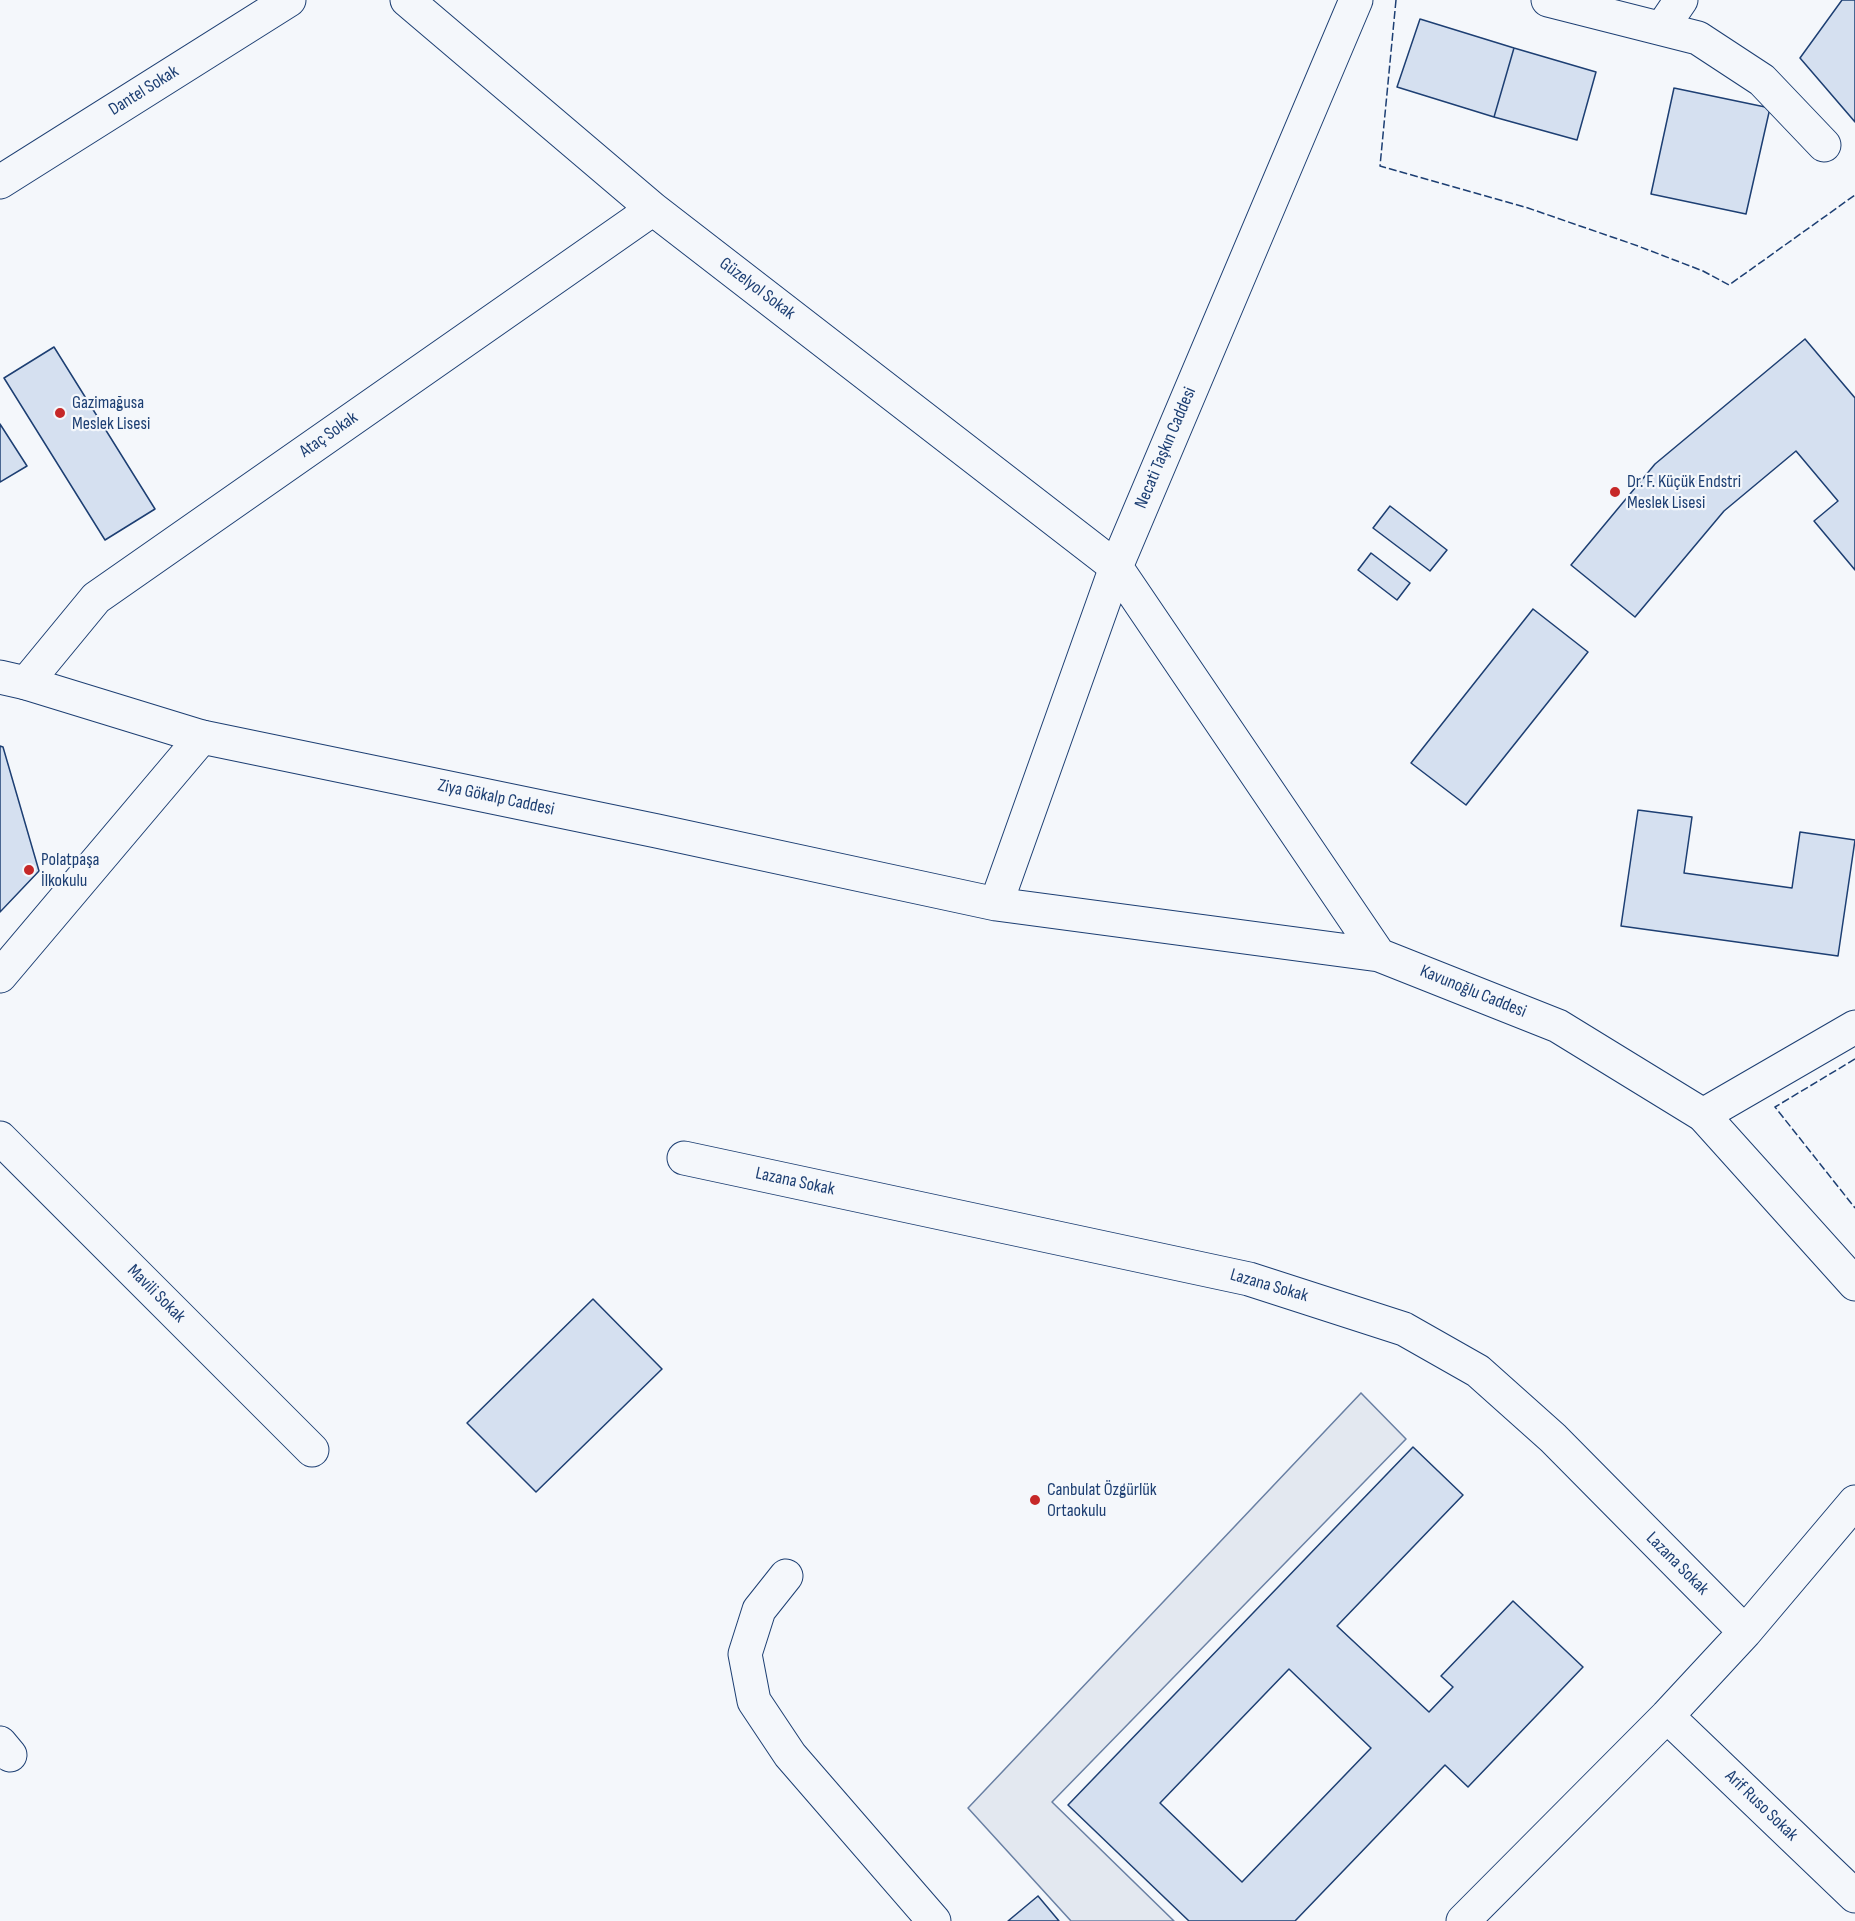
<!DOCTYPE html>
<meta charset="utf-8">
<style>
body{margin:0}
canvas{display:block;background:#f4f7fb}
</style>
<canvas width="1855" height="1921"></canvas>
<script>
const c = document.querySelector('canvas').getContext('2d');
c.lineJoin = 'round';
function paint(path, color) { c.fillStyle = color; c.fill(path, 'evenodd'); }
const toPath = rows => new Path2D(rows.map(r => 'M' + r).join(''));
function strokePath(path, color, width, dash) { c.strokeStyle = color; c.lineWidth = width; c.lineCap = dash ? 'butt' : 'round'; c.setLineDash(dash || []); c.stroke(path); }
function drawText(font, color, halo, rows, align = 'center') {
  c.font = font + ' "Sofia Sans Condensed",sans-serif'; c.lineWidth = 4.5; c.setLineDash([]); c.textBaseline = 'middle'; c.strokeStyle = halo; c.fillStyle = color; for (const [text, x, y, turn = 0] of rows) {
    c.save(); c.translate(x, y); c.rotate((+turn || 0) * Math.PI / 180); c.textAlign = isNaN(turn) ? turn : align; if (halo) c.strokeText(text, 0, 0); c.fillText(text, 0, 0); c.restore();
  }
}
const parking = toPath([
 [1361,1393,1406,1439,1052,1802,1174,1921,1071,1921,968,1808,1361,1393]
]);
const building = toPath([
 [1842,0,1855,0,1855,122,1800,58,1842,0],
 [1420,19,1514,48,1494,117,1397,87,1420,19],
 [1514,48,1596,72,1577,140,1494,117,1514,48],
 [1674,88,1770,108,1746,214,1651,194,1674,88],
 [1805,339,1855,398,1855,570,1814,521,1838,501,1796,451,1724,511,1635,617,1571,565,1655,464,1805,339],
 [54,347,155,509,105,540,4,378,54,347],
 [0,424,27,466,0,482,0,424],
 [1390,506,1447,550,1430,571,1373,528,1390,506],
 [1371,553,1410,583,1397,600,1358,570,1371,553],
 [1533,609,1588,652,1466,805,1411,763,1533,609],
 [0,746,3,747,39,871,0,912,0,746],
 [1638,810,1692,817,1684,873,1792,888,1800,832,1855,840,1838,956,1621,926,1638,810],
 [593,1299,662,1369,536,1492,467,1423,593,1299],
 [1413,1447,1463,1495,1337,1626,1429,1712,1453,1687,1441,1676,1513,1601,1583,1667,1468,1787,1445,1765,1295,1921,1189,1921,1068,1805,1413,1447],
 [1289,1669,1371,1748,1242,1882,1160,1803,1289,1669],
 [1038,1896,1059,1921,1008,1921,1038,1896]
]);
const minor = toPath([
 [407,0,653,209,1116,567],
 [1548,0,1698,38,1762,80,1824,145],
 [1662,28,1681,0],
 [0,182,289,0],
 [26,683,96,598,653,209],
 [0,976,202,737],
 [1703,1115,1855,1027],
 [0,1138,312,1450],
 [684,1158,1249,1279,1404,1329,1478,1371,1553,1438,1745,1632],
 [786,1576,759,1610,745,1654,754,1701,790,1755,934,1921],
 [1667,1716,1855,1896],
 [0,1743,10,1755],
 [1463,1921,1667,1716,1745,1632,1855,1502]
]);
const major = toPath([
 [1116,567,1379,955],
 [0,677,26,683,202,737,657,831,996,904,1379,955,1558,1026,1703,1115,1855,1284],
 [996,904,1116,567,1356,0]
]);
const fence = toPath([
 [1396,0,1380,166,1528,208,1638,246,1703,271,1729,285,1855,195],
 [1855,1059,1775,1107,1855,1208]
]);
const markers = [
 [60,413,6,"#c62828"],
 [1615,492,6,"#c62828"],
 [29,870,6,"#c62828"],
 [1035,1500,6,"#c62828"]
];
const streetNames = [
 ["Dantel Sokak",144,91,-32],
 ["Güzelyol Sokak",757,289,37],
 ["Ataç Sokak",329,435,-35],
 ["Necati Taşkın Caddesi",1166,448,-67],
 ["Ziya Gökalp Caddesi",496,798,12],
 ["Kavunoğlu Caddesi",1473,992,22],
 ["Lazana Sokak",795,1182,12],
 ["Lazana Sokak",1269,1286,16],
 ["Mavili Sokak",156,1294,45],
 ["Lazana Sokak",1677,1564,45],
 ["Arif Ruso Sokak",1761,1806,44]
];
const poiNames = [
 ["Gazimağusa",72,403],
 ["Meslek Lisesi",72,424],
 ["Dr. F. Küçük Endstri",1627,482],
 ["Meslek Lisesi",1627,503],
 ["Polatpaşa",41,860],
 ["İlkokulu",41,881],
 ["Canbulat Özgürlük",1047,1490],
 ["Ortaokulu",1047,1511]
];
paint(parking, '#e3e8f0');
strokePath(parking, '#687fa3', 1.5);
paint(building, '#d5e0f0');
strokePath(building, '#1d3f73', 1.5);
strokePath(minor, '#1d3f73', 35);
strokePath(major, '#1d3f73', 35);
strokePath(minor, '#f4f7fb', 33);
strokePath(major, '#f4f7fb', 33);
strokePath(fence, '#1d3f73', 1.5, [8, 3]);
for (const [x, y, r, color] of markers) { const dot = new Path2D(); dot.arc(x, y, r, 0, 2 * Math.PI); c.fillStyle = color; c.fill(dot); strokePath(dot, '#f4f7fb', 2); }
drawText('18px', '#1d3f73', '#f4f7fb', streetNames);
drawText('18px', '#1d3f73', '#f4f7fb', poiNames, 'left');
</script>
